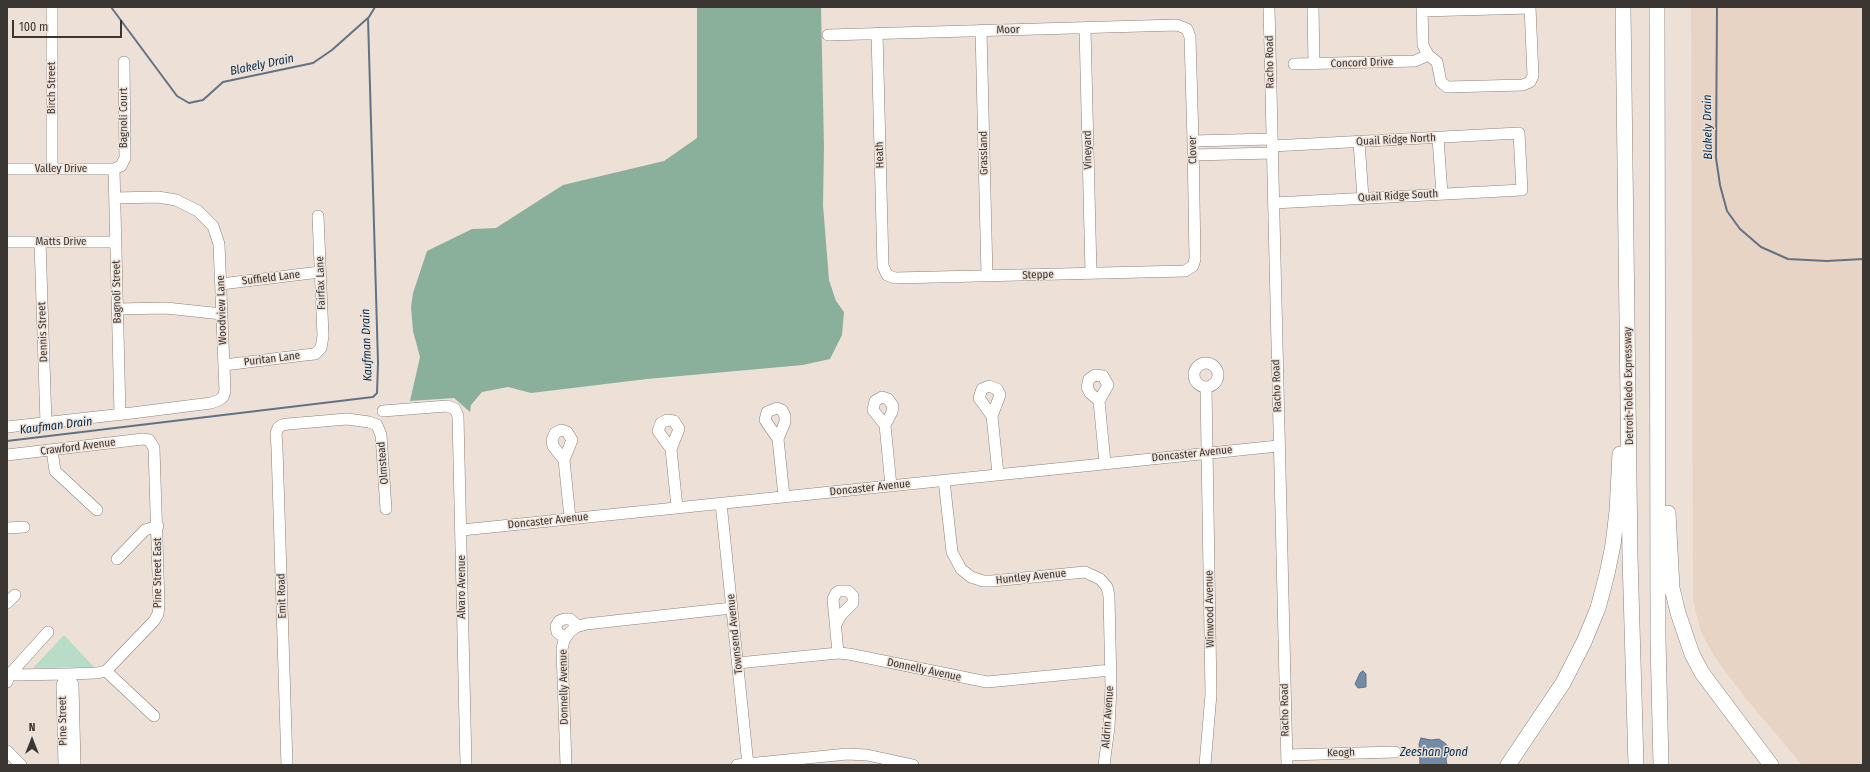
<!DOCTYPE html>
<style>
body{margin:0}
#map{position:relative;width:1870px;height:772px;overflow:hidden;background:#ede0d7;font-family:"Fira Sans Condensed",sans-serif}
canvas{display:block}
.frame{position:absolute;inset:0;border:8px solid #3b3632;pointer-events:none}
.north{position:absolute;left:12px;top:720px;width:40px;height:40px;-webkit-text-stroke:3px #ede0d7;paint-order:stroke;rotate:0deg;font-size:11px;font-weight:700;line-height:16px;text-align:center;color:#3b3632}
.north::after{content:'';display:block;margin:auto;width:14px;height:18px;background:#3b3632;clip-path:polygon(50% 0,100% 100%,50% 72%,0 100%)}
.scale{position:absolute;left:12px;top:20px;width:110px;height:18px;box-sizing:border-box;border:2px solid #3b3632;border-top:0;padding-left:5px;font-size:12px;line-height:14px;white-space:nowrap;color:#3b3632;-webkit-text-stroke:3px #ede0d7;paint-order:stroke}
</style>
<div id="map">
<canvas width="1870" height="772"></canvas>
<div class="frame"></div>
<div class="north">N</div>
<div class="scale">100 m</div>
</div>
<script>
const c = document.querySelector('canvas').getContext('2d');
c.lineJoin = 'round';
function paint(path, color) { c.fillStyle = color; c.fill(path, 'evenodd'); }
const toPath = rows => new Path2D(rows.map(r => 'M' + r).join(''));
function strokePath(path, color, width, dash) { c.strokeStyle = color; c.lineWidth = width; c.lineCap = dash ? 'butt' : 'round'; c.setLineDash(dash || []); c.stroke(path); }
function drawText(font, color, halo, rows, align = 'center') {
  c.font = font + ' "Fira Sans Condensed",sans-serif'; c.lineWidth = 3; c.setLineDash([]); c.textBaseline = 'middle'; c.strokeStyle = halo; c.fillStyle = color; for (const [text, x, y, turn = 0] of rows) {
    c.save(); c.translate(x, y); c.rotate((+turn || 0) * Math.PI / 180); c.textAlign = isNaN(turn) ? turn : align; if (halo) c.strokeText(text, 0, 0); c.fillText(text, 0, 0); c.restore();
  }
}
const built = toPath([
 [1691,7,1863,7,1863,765,1802,765,1743,695,1714,656,1701,632,1693,601]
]);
const green = toPath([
 [64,635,94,667,33,668]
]);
const forest = toPath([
 [697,7,821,7,824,147,823,205,829,280,836,301,844,312,842,335,830,359,803,365,647,379,531,393,508,387,482,392,471,405,470,412,454,398,410,401,420,357,413,331,411,307,413,293,427,251,472,229,496,228,563,185,664,161,697,138]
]);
const water = toPath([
 [1363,671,1366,674,1366,687,1358,688,1355,684,1360,673,1363,671],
 [1421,738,1431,740,1439,739,1446,744,1449,751,1446,759,1447,765,1420,765,1419,744,1421,738]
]);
const stream = toPath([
 [111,7,177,96,189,103,203,100,223,82,313,63,332,50,369,17,375,7],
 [1717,7,1716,158,1720,185,1727,211,1740,229,1761,247,1788,259,1827,261,1863,259],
 [7,441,373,397,377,393,378,363,368,18]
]);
const minor = toPath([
 [52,7,52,169],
 [1269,7,1287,765],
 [1313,7,1314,64],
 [1422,7,1423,45,1428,55,1437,62,1441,82,1447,87,1523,85,1530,82,1533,76,1530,7],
 [1422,11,1530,8],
 [1085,28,1091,273],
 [981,30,987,276],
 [828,35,1177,25,1187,29,1190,37,1193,141,1195,259,1193,266,1185,271,895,278,887,275,883,266,877,33],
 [1294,64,1415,61,1428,55],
 [1438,138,1442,194],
 [1193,141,1272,139],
 [1359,142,1363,198],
 [1272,146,1519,133,1522,190,1274,203],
 [1193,155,1272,153],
 [7,169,114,169,121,166,125,158,124,62],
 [114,169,120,415],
 [7,242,116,242],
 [40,242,46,423],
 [221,284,320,272],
 [117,309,166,308,222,314],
 '1194 375a12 12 0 1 1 24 0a12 12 0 1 1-24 0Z',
 [224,365,305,355,315,354,321,348,323,336,318,216],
 [1099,401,1090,393,1087,387,1089,379,1095,375,1103,376,1108,385,1099,401,1105,463],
 [383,411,447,406,455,409,458,416,466,765],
 [992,416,1000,395,997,389,989,386,982,389,979,398,992,416,998,474],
 [885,425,873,410,875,401,882,397,888,399,893,406,892,412,885,425,891,486],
 [7,427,132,413,211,403,219,400,223,397,225,391,219,244,213,226,198,211,176,200,158,197,115,198],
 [778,439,765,420,767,412,777,408,782,410,785,416,785,422,778,439,784,496],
 [671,449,658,431,661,423,667,420,674,421,679,429,671,449,677,507],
 [52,450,55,471,97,510],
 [7,455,143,439,149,440,154,448,159,605,158,614,154,621,106,671,97,673,67,674,15,675,7,673],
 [564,460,553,446,552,440,555,433,561,430,567,432,572,440,564,460,570,518],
 [944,480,952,552,961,569,971,577,983,581,992,581,1085,572,1100,579,1107,587,1109,596,1111,687,1109,727,1104,765],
 [721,503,748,765],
 [7,528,24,527],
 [462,530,1278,446],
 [117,559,145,530,158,526],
 [7,603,15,595],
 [836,624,841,615,853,603,853,596,848,591,839,591,836,593,833,599,838,653],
 [565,638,557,632,556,626,559,621,564,619,570,619,578,626],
 [738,663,838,653,849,654,987,682,1111,670],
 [106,671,154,716],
 [67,674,73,685,75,765],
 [7,682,10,674,48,632],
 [7,751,21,765],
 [1287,755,1395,752],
 [64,765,62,685,67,674],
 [287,765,277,448,276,433,278,428,282,425,288,424,347,419,369,422,377,425,381,435,386,509],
 [566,765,562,649,564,640,570,632,576,627,586,624,732,608],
 [737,765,847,754,867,755,913,765],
 [1205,765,1211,694,1206,387]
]);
const highway = toPath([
 [1623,7,1630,556,1636,765],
 [1657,7,1658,640,1661,765],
 [1668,513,1672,588,1678,613,1692,654,1702,673,1771,765],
 [1508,765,1563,683,1584,642,1598,608,1607,574,1613,545,1617,511,1620,454]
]);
const streetNames = [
 ["Moor",1008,30,-1],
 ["Racho Road",1270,62,-91],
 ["Concord Drive",1362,63,-2],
 ["Birch Street",52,88,-90],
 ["Bagnoli Court",124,118,-90],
 ["Quail Ridge North",1396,140,-3],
 ["Vineyard",1088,150,-91],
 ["Clover",1193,150,-91],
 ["Grassland",984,153,-91],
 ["Heath",880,155,-92],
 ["Valley Drive",61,169],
 ["Quail Ridge South",1398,196,-3],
 ["Matts Drive",61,242],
 ["Steppe",1038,275,-2],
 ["Suffield Lane",271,278,-7],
 ["Fairfax Lane",321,283,-92],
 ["Bagnoli Street",117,292,-91],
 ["Woodview Lane",222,310,-92],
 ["Dennis Street",43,332,-92],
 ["Puritan Lane",272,359,-7],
 ["Racho Road",1277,386,-92],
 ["Detroit-Toledo Expressway",1629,386,-91],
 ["Crawford Avenue",78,447,-7],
 ["Doncaster Avenue",1192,454,-6],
 ["Olmstead",383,463,-95],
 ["Doncaster Avenue",870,488,-6],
 ["Doncaster Avenue",548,521,-6],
 ["Pine Street East",158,573,-90],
 ["Huntley Avenue",1031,577,-6],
 ["Alvaro Avenue",462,587,-90],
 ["Emit Road",282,596,-92],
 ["Winwood Avenue",1210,609,-91],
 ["Townsend Avenue",735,634,-96],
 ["Donnelly Avenue",924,670,12],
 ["Donnelly Avenue",564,687,-91],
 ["Racho Road",1285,710,-91],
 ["Aldrin Avenue",1108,717,-86],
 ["Pine Street",63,721,-91],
 ["Keogh",1341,753,-2]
];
const waterNames = [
 ["Blakely Drain",262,65,-12],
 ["Blakely Drain",1708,127,-91],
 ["Kaufman Drain",367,345,-92],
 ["Kaufman Drain",56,426,-7],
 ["Zeeshan Pond",1434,753]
];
paint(built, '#e8d4c5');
paint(green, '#b7ddc8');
paint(forest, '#8ab09b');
paint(water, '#728ca7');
strokePath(water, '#627284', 1);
strokePath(stream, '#627284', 2);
strokePath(minor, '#8d8179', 12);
strokePath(highway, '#8d8179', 16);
strokePath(minor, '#fff', 11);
strokePath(highway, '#fff', 15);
drawText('11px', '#3b3632', '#ede0d7', streetNames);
drawText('italic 12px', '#022d52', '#ede0d7', waterNames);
</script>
